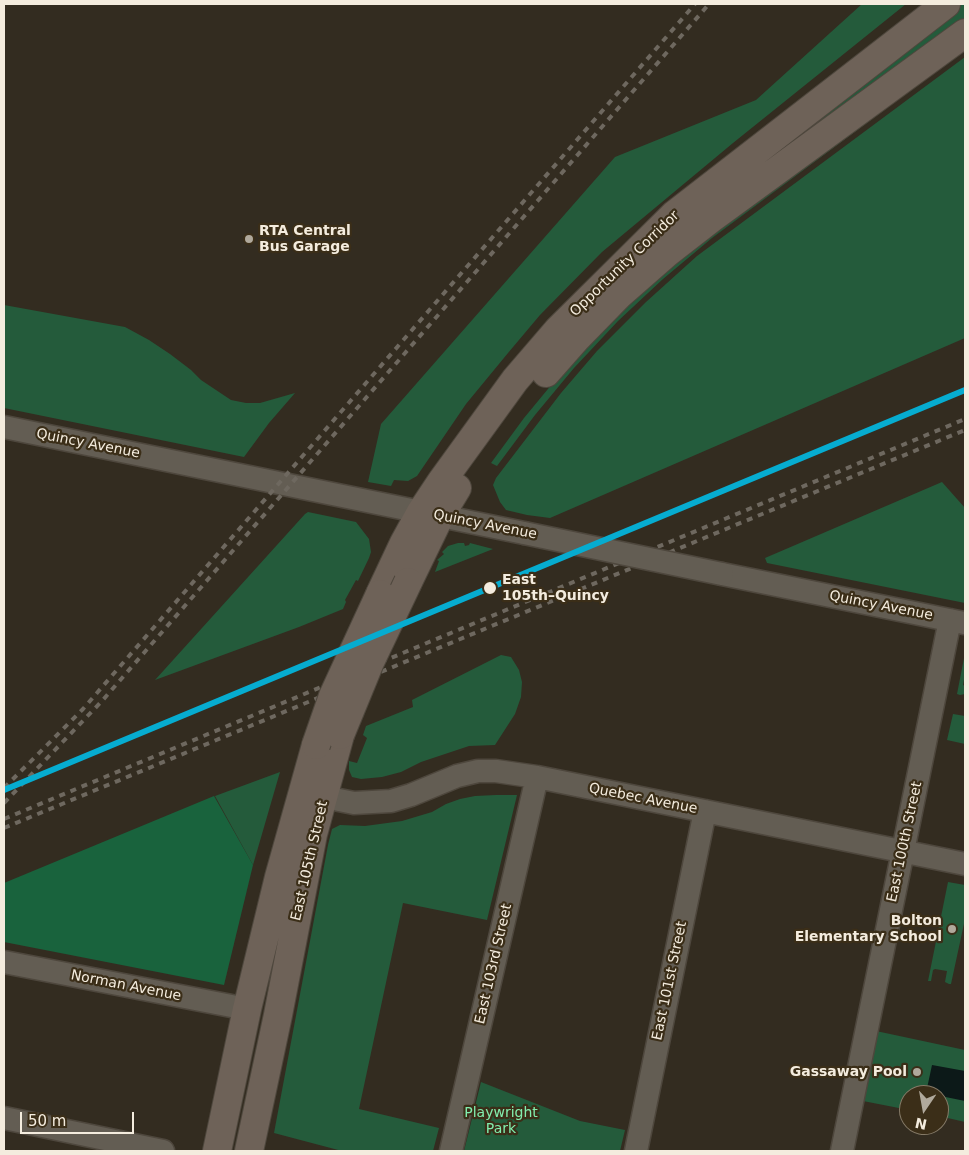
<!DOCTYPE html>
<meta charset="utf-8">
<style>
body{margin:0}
#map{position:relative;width:969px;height:1155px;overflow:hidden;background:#332c20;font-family:"DejaVu Sans",sans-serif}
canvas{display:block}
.frame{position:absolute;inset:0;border:5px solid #f4ecde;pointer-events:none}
.north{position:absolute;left:899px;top:1085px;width:50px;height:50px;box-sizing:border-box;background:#3b2e18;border:1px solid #857a67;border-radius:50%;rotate:192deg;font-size:14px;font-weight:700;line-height:20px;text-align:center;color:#f4ecde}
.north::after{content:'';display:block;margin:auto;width:18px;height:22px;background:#b0a99c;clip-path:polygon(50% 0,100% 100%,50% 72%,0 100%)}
.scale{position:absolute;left:20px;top:1112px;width:114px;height:22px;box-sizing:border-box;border:2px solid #f4ecde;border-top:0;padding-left:6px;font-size:15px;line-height:18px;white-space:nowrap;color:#f4ecde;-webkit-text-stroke:4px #3b2e18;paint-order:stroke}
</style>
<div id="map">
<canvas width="969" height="1155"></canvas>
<div class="frame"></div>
<div class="north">N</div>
<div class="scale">50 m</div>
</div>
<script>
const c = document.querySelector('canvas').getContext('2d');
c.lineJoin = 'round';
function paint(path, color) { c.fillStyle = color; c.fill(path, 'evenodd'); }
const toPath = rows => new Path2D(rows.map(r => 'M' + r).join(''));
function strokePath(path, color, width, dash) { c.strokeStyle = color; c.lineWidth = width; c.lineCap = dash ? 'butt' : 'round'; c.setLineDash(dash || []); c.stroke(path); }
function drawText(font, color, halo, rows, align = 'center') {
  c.font = font + ' "DejaVu Sans",sans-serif'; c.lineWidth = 4.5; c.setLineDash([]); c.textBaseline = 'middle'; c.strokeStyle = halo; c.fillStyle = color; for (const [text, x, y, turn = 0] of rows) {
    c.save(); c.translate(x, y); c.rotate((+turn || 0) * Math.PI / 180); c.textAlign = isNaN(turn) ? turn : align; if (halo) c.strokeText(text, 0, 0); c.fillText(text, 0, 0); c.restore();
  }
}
const green = toPath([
 [862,4,906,4,733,143,602,252,540,315,508,353,466,404,417,476,408,481,394,480,391,486,368,482,381,424,615,157,756,100],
 [960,4,965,4,965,21,754,176,747,172],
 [965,42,965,50,712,238,663,279,618,321,574,368,535,415,497,466,491,463,524,418,576,355,672,262],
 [965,57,965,338,550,518,527,515,506,510,500,502,493,485,496,478,561,393,597,351,646,302,697,256],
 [4,305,125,327,149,340,170,354,191,370,201,380,231,400,246,403,260,403,295,393,269,423,244,457,4,408],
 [942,482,965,508,965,603,767,563,765,558],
 [308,512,356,522,369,539,371,552,369,558,358,581,356,580,345,600,346,602,343,609,299,627,155,680,305,514],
 [458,543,464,543,465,546,469,545,470,543,493,549,435,572,439,561,437,560,444,554,442,552,448,546],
 [965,653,965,674,963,685,965,686,965,694,960,695,957,694],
 [501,655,511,657,519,670,522,682,521,697,515,714,495,745,469,746,421,762,401,772,382,777,361,779,352,777,349,770,349,761,357,763,367,738,363,735,366,726,413,707,412,700],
 [953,714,965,716,965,744,947,740],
 [280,772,253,865,215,796],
 [496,795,517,795,487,920,403,903,359,1109,439,1128,433,1151,342,1151,274,1133,328,845,332,829,340,825,365,826,402,821,432,812,446,804,460,799,475,796],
 [948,882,965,885,965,919,951,984,949,984,945,982,947,971,935,969,933,970,931,981,928,981],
 [876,1031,965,1050,965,1122,939,1116,939,1095,909,1095,909,1110,863,1101],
 [481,1082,580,1121,625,1130,620,1151,464,1151]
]);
const forest = toPath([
 [214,796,253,865,224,985,4,942,4,883]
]);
const water = toPath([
 [932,1065,965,1071,965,1101,926,1093]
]);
const minor = toPath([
 [4,427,524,533],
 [722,574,964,623],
 [324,797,354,803,391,801,411,795,457,776,478,771,496,771,537,777,965,864],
 [4,962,247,1009],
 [4,1118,163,1151],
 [451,1151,537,777],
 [636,1151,705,811],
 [842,1151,950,620]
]);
const major = toPath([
 [546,373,576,339,619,295,667,253,712,218,965,33],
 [408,582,440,516,457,488],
 [380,594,404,543,421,512,441,482,515,380,558,330,675,214,946,4],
 [217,1151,247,1009,279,877,316,745],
 [249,1151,278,1015,313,834,340,735]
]);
const rail = toPath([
 [4,788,83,709,695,4],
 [4,803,102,701,709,4],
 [4,819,965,419],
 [4,828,965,430]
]);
const minorBridge = toPath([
 [524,533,722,574]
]);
const majorBridge = toPath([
 [340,735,370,662,408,582],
 [316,745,333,696,380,594]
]);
const metro1 = toPath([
 [4,790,965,390]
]);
const markers = [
 [249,239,5,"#b0a99c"],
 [490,588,7,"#f4ecde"],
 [952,929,5,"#b0a99c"],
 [917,1072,5,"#b0a99c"]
];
const poiNames = [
 ["RTA Central",259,231,"left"],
 ["Bus Garage",259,247,"left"],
 ["Bolton",942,921],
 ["Elementary School",942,937],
 ["Gassaway Pool",907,1072]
];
const streetNames = [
 ["Opportunity Corridor",625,264,-44],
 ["Quincy Avenue",88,444,11],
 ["Quincy Avenue",485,525,11],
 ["Quincy Avenue",881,606,11],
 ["Quebec Avenue",643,799,11],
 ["East 100th Street",905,842,-78],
 ["East 105th Street",310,861,-77],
 ["East 103rd Street",494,964,-77],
 ["East 101st Street",670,981,-78],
 ["Norman Avenue",126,986,11]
];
const stopNames = [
 ["East",502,580],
 ["105th–Quincy",502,596]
];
const parkNames = [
 ["Playwright",501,1113],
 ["Park",501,1129]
];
paint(green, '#245b3b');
paint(forest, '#19633d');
paint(water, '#0c1918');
strokePath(minor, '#4e473d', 25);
strokePath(major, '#4e473d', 30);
strokePath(minor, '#635d53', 22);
strokePath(major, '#6e6258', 28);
strokePath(rail, '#6e685f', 4, [6, 6]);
strokePath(minorBridge, '#4e473d', 25, []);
strokePath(majorBridge, '#4e473d', 30, []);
strokePath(minorBridge, '#635d53', 22);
strokePath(majorBridge, '#6e6258', 28);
strokePath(metro1, '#06acd0', 6);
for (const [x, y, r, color] of markers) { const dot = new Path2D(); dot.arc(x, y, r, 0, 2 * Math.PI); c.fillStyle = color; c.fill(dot); strokePath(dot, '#3b2e18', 2); }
drawText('bold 14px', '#f4ecde', '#3b2e18', poiNames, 'right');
drawText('14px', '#f4ecde', '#3b2e18', streetNames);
drawText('bold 14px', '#f4ecde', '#3b2e18', stopNames, 'left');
drawText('14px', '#82eeae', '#3b2e18', parkNames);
</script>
